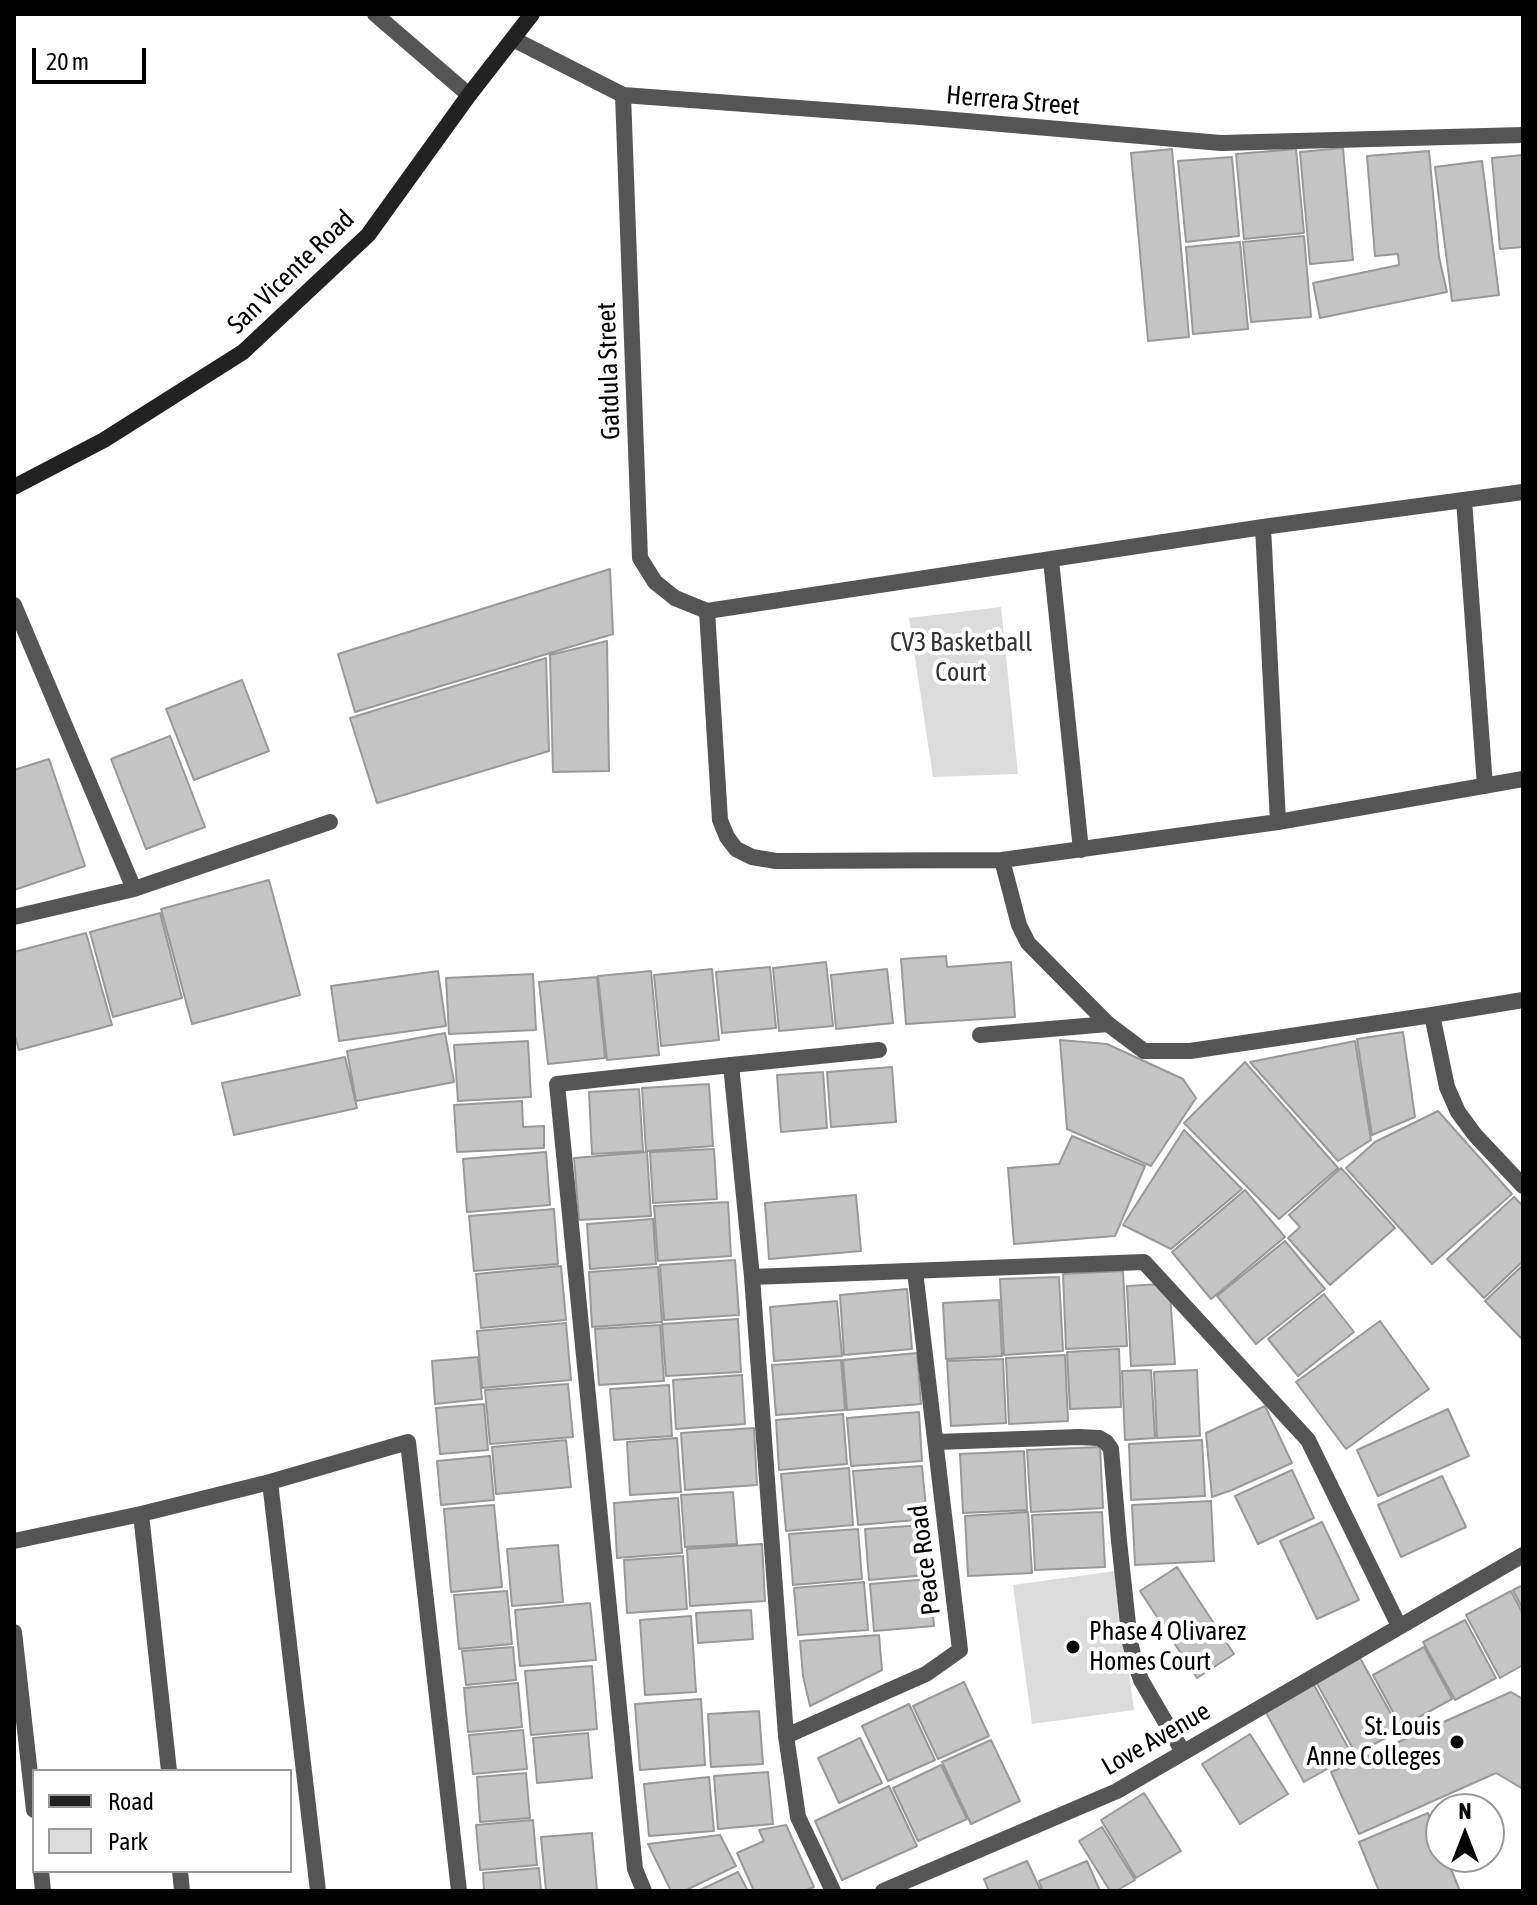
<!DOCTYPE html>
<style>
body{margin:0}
#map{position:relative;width:1537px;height:1905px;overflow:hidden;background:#fff;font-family:"Asap Condensed",sans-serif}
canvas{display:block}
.frame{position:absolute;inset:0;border:16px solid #000;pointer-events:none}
.legend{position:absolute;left:32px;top:1769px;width:260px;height:104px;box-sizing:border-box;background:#fff;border:2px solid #999;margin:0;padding:10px 14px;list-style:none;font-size:24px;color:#000}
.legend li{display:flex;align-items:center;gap:16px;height:40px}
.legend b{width:40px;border:2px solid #999}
.north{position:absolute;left:1425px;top:1793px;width:80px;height:80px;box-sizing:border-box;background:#fff;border:2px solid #999;border-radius:50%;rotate:0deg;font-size:22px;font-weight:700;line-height:32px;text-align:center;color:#000}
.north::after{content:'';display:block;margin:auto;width:28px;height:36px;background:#000;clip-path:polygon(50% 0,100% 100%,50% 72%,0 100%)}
.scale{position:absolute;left:32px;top:48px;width:114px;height:36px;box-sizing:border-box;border:4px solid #000;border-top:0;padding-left:10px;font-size:24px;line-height:28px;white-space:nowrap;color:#000;-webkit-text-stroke:6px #fff;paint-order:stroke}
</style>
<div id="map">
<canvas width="1537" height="1905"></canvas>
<div class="frame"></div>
<ul class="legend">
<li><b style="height:10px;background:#222"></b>Road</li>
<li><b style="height:22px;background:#dcdcdc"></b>Park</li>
</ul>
<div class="north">N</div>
<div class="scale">20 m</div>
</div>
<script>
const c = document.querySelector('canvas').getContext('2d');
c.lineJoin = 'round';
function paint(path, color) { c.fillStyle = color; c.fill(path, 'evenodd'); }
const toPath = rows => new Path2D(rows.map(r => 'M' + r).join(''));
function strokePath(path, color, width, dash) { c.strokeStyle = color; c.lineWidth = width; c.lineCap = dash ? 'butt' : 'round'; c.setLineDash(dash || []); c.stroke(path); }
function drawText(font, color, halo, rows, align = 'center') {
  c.font = font + ' "Asap Condensed",sans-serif'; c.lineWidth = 8; c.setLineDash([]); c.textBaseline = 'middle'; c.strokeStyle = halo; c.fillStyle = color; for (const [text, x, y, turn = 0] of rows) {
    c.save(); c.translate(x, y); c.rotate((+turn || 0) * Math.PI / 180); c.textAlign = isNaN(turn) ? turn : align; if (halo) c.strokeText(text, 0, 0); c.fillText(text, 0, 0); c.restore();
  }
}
const green = toPath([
 [1001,607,1018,774,933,777,909,618],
 [1115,1571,1134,1710,1032,1724,1013,1585]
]);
const building = toPath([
 [1343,148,1353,260,1310,264,1300,152,1343,148],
 [1172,149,1189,337,1148,341,1131,153,1172,149],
 [1296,149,1304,233,1244,239,1236,154,1296,149],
 [1429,151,1439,257,1447,292,1320,318,1313,283,1399,265,1398,254,1375,256,1367,156,1429,151],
 [1523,155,1523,247,1500,249,1492,158,1523,155],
 [1232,157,1239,236,1186,242,1178,161,1232,157],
 [1482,161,1499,295,1452,301,1435,167,1482,161],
 [1304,236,1311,317,1251,322,1243,242,1304,236],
 [1240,242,1248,329,1193,334,1186,247,1240,242],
 [610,569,613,634,355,712,338,654,610,569],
 [607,641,609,771,553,772,550,655,607,641],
 [546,658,549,751,377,803,350,718,546,658],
 [242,680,269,751,194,780,166,709,242,680],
 [170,736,205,827,146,849,111,759,170,736],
 [49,759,85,866,14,890,14,770,49,759],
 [269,880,300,995,192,1024,161,909,269,880],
 [160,913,182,998,113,1017,90,932,160,913],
 [86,933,112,1025,19,1050,14,1033,14,952,86,933],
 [946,956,947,967,1011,962,1015,1017,906,1024,901,959,946,956],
 [826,962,833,1026,779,1031,773,968,826,962],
 [770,967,776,1028,722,1033,716,972,770,967],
 [712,969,719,1040,661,1046,654,975,712,969],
 [887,969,893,1023,836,1029,831,975,887,969],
 [438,971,446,1026,339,1041,331,986,438,971],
 [651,971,659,1055,607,1060,598,976,651,971],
 [533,974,536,1030,449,1034,446,978,533,974],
 [597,977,605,1058,548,1064,539,982,597,977],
 [1403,1032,1415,1117,1372,1135,1357,1039,1403,1032],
 [445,1033,454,1082,356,1101,347,1051,445,1033],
 [1060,1040,1107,1044,1183,1079,1196,1098,1151,1166,1067,1129,1060,1040],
 [528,1041,531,1097,458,1101,454,1045,528,1041],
 [1355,1041,1371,1140,1338,1161,1250,1062,1355,1041],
 [345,1057,357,1108,234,1135,222,1083,345,1057],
 [1245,1062,1338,1168,1279,1219,1184,1123,1245,1062],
 [892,1067,896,1122,831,1127,827,1072,892,1067],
 [823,1072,827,1128,781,1132,777,1075,823,1072],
 [709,1084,713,1146,646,1151,642,1088,709,1084],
 [639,1089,643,1151,592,1154,589,1092,639,1089],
 [522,1101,523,1127,544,1126,544,1148,457,1152,454,1105,522,1101],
 [1438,1111,1512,1194,1432,1264,1346,1168,1375,1142,1438,1111],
 [1184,1130,1242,1189,1171,1249,1123,1225,1184,1130],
 [1072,1136,1145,1166,1115,1236,1014,1244,1008,1168,1059,1164,1072,1136],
 [714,1149,717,1199,653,1203,650,1152,714,1149],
 [546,1152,550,1205,467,1212,463,1159,546,1152],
 [647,1152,651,1216,579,1220,574,1158,647,1152],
 [1341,1168,1395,1228,1330,1285,1288,1238,1300,1227,1289,1215,1341,1168],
 [1245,1190,1285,1237,1211,1299,1172,1252,1245,1190],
 [856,1195,861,1251,769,1259,765,1203,856,1195],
 [1514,1197,1523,1206,1523,1261,1484,1298,1447,1259,1514,1197],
 [728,1202,731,1256,658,1261,654,1206,728,1202],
 [554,1209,558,1264,474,1271,469,1216,554,1209],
 [653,1219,656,1264,590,1269,587,1224,653,1219],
 [1285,1241,1325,1289,1256,1344,1217,1296,1285,1241],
 [735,1260,739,1315,664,1320,660,1265,735,1260],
 [1523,1265,1523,1340,1485,1301,1523,1265],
 [561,1266,566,1320,481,1328,476,1274,561,1266],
 [658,1267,662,1322,592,1327,589,1272,658,1267],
 [1123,1271,1127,1346,1066,1349,1063,1274,1123,1271],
 [1059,1277,1063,1351,1004,1355,1000,1279,1059,1277],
 [1162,1284,1170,1295,1175,1364,1131,1366,1127,1286,1162,1284],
 [907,1289,912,1349,844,1355,840,1295,907,1289],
 [1324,1294,1354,1332,1298,1376,1268,1339,1324,1294],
 [999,1300,1002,1356,946,1359,943,1303,999,1300],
 [837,1301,842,1356,774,1361,770,1307,837,1301],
 [738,1319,741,1372,666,1376,662,1324,738,1319],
 [1380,1321,1429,1389,1346,1449,1296,1382,1380,1321],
 [566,1323,571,1380,482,1388,477,1331,566,1323],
 [660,1325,664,1381,599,1385,595,1329,660,1325],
 [1119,1349,1121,1407,1070,1409,1067,1352,1119,1349],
 [917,1353,921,1404,847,1410,843,1360,917,1353],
 [1065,1355,1068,1421,1009,1424,1006,1358,1065,1355],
 [478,1357,482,1399,435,1404,432,1361,478,1357],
 [1003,1359,1006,1423,951,1426,947,1361,1003,1359],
 [841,1360,845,1410,776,1415,772,1365,841,1360],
 [1151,1370,1155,1438,1125,1440,1122,1371,1151,1370],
 [1197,1370,1200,1436,1157,1438,1154,1372,1197,1370],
 [742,1375,745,1424,676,1429,673,1380,742,1375],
 [568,1384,573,1437,490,1444,485,1390,568,1384],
 [669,1385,672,1436,614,1440,610,1389,669,1385],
 [484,1404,488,1450,440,1454,436,1408,484,1404],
 [1265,1406,1292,1463,1232,1490,1212,1497,1206,1433,1265,1406],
 [1448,1409,1469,1456,1378,1496,1357,1450,1448,1409],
 [919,1412,922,1461,851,1466,847,1418,919,1412],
 [843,1414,847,1464,779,1470,776,1420,843,1414],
 [754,1428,757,1485,685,1490,681,1433,754,1428],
 [677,1438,681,1492,630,1495,627,1442,677,1438],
 [566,1440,571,1487,496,1494,492,1447,566,1440],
 [1202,1440,1205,1496,1131,1500,1129,1444,1202,1440],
 [1100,1447,1103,1508,1031,1512,1027,1450,1100,1447],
 [1024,1451,1027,1510,963,1513,960,1454,1024,1451],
 [490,1456,494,1500,441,1505,437,1461,490,1456],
 [922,1466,927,1519,858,1525,853,1471,922,1466],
 [849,1468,853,1525,786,1531,781,1474,849,1468],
 [1292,1470,1314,1518,1258,1544,1235,1496,1292,1470],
 [1442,1476,1466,1527,1401,1557,1378,1505,1442,1476],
 [733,1492,737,1544,685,1547,681,1495,733,1492],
 [678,1498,682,1553,617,1558,614,1503,678,1498],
 [1211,1501,1214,1561,1135,1565,1132,1505,1211,1501],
 [494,1505,502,1587,451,1592,444,1509,494,1505],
 [1028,1512,1032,1573,968,1576,965,1516,1028,1512],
 [1102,1512,1105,1567,1035,1570,1032,1515,1102,1512],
 [1322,1522,1359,1600,1317,1619,1280,1541,1322,1522],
 [924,1525,928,1575,869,1580,865,1529,924,1525],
 [858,1529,862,1579,793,1585,789,1534,858,1529],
 [762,1544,765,1601,690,1606,687,1549,762,1544],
 [558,1545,563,1602,512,1606,507,1549,558,1545],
 [683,1556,687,1609,627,1613,624,1560,683,1556],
 [1177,1567,1234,1654,1197,1678,1140,1591,1177,1567],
 [930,1579,934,1626,874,1631,870,1584,930,1579],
 [864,1582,868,1630,798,1635,794,1588,864,1582],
 [1523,1585,1523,1609,1513,1590,1523,1585],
 [507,1591,512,1644,459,1649,454,1595,507,1591],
 [1511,1591,1523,1614,1523,1665,1500,1678,1466,1615,1511,1591],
 [590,1603,596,1660,520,1666,515,1610,590,1603],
 [751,1610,753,1639,698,1643,696,1613,751,1610],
 [691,1616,696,1692,645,1695,640,1620,691,1616],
 [1465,1620,1496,1678,1455,1700,1423,1642,1465,1620],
 [879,1635,882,1670,810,1706,803,1676,800,1641,879,1635],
 [513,1647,516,1680,466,1685,462,1651,513,1647],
 [1424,1647,1452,1699,1401,1727,1373,1675,1424,1647],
 [1360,1658,1400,1730,1356,1754,1316,1682,1360,1658],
 [592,1666,597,1729,531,1735,525,1671,592,1666],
 [1312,1681,1352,1755,1304,1782,1263,1707,1312,1681],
 [964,1682,989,1736,938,1759,913,1706,964,1682],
 [518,1683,522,1727,468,1732,464,1688,518,1683],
 [1511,1692,1523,1699,1523,1789,1496,1773,1359,1834,1331,1772,1511,1692],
 [701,1699,705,1765,640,1770,635,1704,701,1699],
 [909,1704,935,1760,888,1781,862,1726,909,1704],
 [759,1711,763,1764,711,1767,708,1714,759,1711],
 [523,1730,527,1769,473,1774,469,1735,523,1730],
 [588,1733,592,1778,537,1783,533,1738,588,1733],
 [1250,1734,1288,1794,1240,1824,1202,1764,1250,1734],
 [860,1738,882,1783,839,1803,818,1758,860,1738],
 [991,1740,1020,1801,971,1824,942,1762,991,1740],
 [941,1765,967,1819,918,1841,893,1788,941,1765],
 [768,1772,773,1824,718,1829,714,1776,768,1772],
 [526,1773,530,1818,480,1822,477,1777,526,1773],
 [709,1777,714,1831,649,1836,644,1784,709,1777],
 [889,1786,917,1846,842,1880,815,1821,889,1786],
 [1144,1793,1181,1851,1136,1878,1101,1820,1144,1793],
 [1428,1813,1441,1845,1441,1857,1446,1857,1460,1891,1379,1891,1359,1842,1428,1813],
 [533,1820,537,1865,480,1870,476,1825,533,1820],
 [786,1825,814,1887,804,1891,754,1891,737,1853,764,1841,759,1830,786,1825],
 [1102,1827,1135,1880,1116,1891,1110,1891,1079,1841,1102,1827],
 [592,1833,597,1891,546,1891,541,1837,592,1833],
 [720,1835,736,1866,684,1891,671,1891,648,1844,720,1835],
 [1027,1861,1041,1891,989,1891,984,1879,1027,1861],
 [1087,1861,1100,1891,1043,1891,1039,1881,1087,1861],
 [539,1868,541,1891,484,1891,483,1873,539,1868],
 [738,1872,748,1891,698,1891,738,1872]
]);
const lane = toPath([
 [980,1035,1108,1024],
 [731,1065,879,1050]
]);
const street = toPath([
 [375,14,469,95],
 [513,39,623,95,920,117,1221,143,1523,135],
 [623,95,640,558,655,582,675,598,707,611],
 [1523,492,1263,527,707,611,720,820,727,837,736,849,752,857,776,861,1002,860,1278,822,1523,779],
 [1464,500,1485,786],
 [1263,527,1278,822],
 [1051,560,1081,850],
 [14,605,134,889,14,917],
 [1002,860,1019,925,1028,943,1108,1024,1144,1051,1190,1051,1432,1015,1523,1000],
 [134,889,330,822],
 [1432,1015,1447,1087,1458,1112,1475,1135,1523,1186],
 [752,1277,1144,1262,1308,1440,1399,1626],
 [936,1442,1079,1437,1099,1438,1106,1442,1111,1449,1119,1541,1130,1642,1135,1662,1141,1680,1183,1752],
 [270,1482,318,1891],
 [141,1514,169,1771],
 [14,1541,141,1514,270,1482,408,1442,459,1891],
 [14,1632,34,1810],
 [786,1736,926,1674,960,1650,915,1271],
 [41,1871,43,1891],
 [180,1871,182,1891],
 [644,1891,635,1869,557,1084,731,1065,752,1277,786,1736,798,1817,833,1891],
 [883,1891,1117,1791,1523,1555]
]);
const secondary = toPath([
 [14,487,104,440,243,352,368,235,469,95,532,14]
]);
const markers = [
 [1073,1647,8,"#000"],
 [1457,1742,8,"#000"]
];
const streetNames = [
 ["Herrera Street",1013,101,5],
 ["San Vicente Road",291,272,-44],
 ["Gatdula Street",609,371,-92],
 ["Peace Road",925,1560,-97],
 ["Love Avenue",1156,1739,-30]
];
const parkNames = [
 ["CV3 Basketball",961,643],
 ["Court",961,673]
];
const poiNames = [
 ["Phase 4 Olivarez",1089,1632],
 ["Homes Court",1089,1662],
 ["St. Louis",1441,1727,"right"],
 ["Anne Colleges",1441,1757,"right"]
];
paint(green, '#dcdcdc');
paint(building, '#c4c4c4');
strokePath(building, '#999', 2);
strokePath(lane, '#555', 16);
strokePath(street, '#555', 16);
strokePath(secondary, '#222', 16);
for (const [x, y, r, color] of markers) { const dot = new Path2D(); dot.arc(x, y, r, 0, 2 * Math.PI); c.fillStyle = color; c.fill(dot); strokePath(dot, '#fff', 3); }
drawText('26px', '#000', '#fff', streetNames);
drawText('26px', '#333', '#fff', parkNames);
drawText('26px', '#000', '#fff', poiNames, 'left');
</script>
